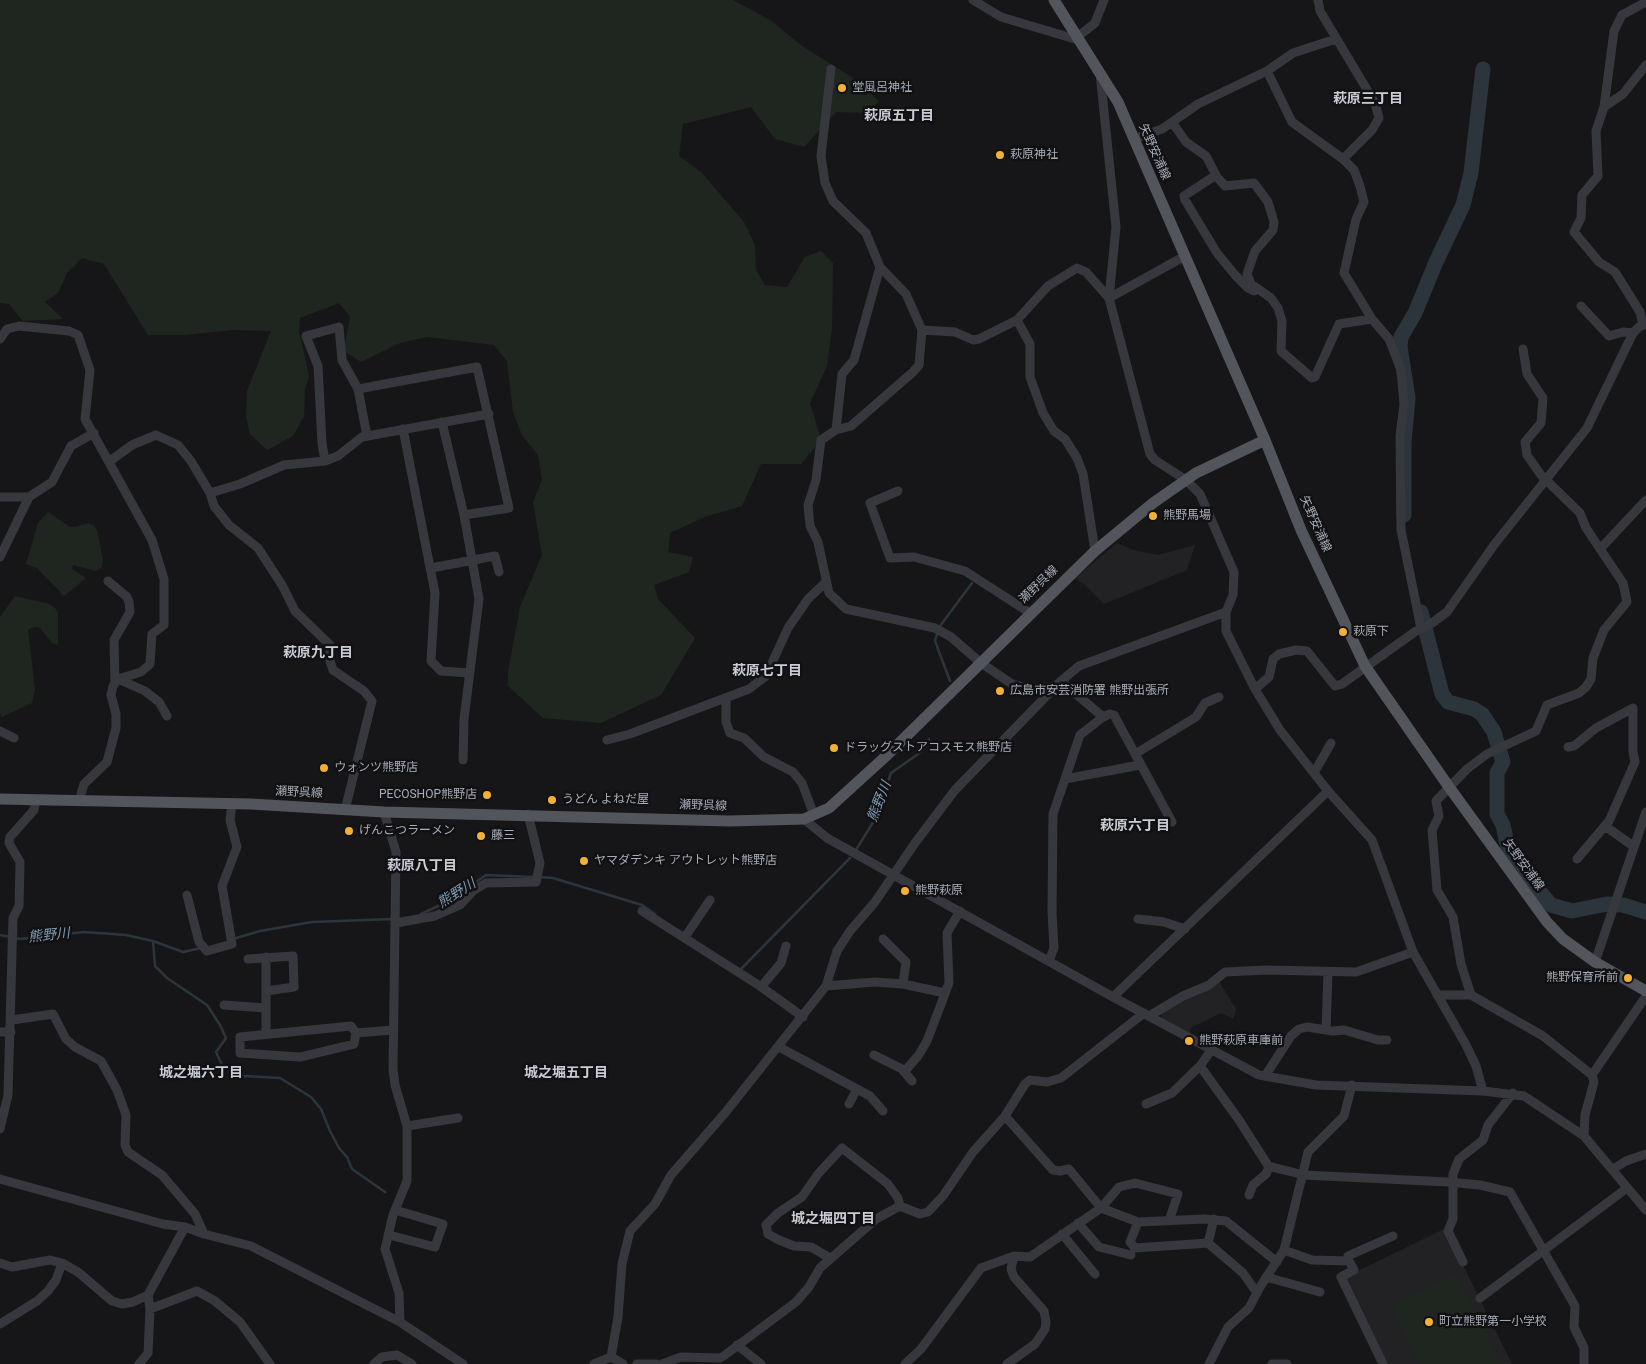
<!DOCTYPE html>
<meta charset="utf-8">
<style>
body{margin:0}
canvas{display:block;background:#161618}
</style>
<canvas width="1646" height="1364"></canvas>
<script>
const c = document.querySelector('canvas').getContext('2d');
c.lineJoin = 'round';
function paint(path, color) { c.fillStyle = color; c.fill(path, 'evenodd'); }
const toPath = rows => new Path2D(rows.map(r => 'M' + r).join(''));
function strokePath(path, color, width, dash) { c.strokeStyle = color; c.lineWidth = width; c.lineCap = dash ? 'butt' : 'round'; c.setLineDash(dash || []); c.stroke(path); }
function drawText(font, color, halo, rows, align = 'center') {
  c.font = font + ' Roboto,"Noto Sans JP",sans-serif'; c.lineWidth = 5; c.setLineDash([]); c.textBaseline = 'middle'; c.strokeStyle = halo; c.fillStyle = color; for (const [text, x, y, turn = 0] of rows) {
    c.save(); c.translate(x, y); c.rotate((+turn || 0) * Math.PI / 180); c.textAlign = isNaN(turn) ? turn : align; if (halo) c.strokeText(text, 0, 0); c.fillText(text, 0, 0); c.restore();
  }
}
const built = toPath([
 [1117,543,1133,550,1158,555,1195,545,1187,570,1104,604,1084,584,1075,578],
 [1218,980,1236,1009,1233,1019,1221,1013,1192,1027,1189,1033,1161,1018,1161,1012],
 [1444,1229,1460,1262,1462,1263,1512,1364,1387,1364,1346,1277]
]);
const green = toPath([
 [0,0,733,0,770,20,802,46,861,83,878,101,871,113,836,112,804,147,775,139,751,107,683,124,679,156,702,173,744,222,755,245,756,270,765,285,787,287,805,257,821,251,833,263,832,328,827,366,810,403,821,440,801,464,761,464,742,506,707,516,670,533,668,552,693,557,689,572,654,585,658,599,695,638,661,695,601,723,543,718,508,686,508,672,520,607,542,555,533,502,542,480,538,455,522,435,513,412,507,361,494,345,427,337,400,343,361,362,344,351,350,316,339,303,300,318,299,331,309,376,305,389,304,416,293,436,267,450,250,434,246,417,247,391,271,331,232,330,185,335,148,335,104,264,82,258,67,273,58,293,45,302,63,319,23,321,9,304,0,303],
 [48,512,70,527,76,527,88,523,93,525,97,530,103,561,102,567,96,571,73,565,72,569,86,578,64,596,37,568,26,564,38,523],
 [15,596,49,604,55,608,58,613,58,645,52,643,40,628,34,627,28,630,35,690,32,703,2,717,0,713,0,617],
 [1456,1274,1502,1364,1419,1364,1394,1310,1397,1301]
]);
const stream = toPath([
 [940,626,972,583],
 [937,634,935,641,950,681],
 [856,850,875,819,891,773,921,752,929,739],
 [539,877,553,878,642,905,655,914],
 [421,914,449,901,486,875,534,877],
 [0,935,20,939,84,932,126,935,153,941,183,952,201,948],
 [233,939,260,931,312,922,393,919],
 [153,941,155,966,167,978,207,1005,220,1025,226,1038,216,1052,223,1067,244,1076,280,1078,311,1097,321,1109,330,1131,339,1148,347,1157,352,1169,385,1192],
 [741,969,850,858]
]);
const river = toPath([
 [1404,515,1404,442,1408,398,1400,347,1401,337,1415,313,1436,262,1463,205,1471,173,1483,69],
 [1421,612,1442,694,1448,702,1474,709,1482,714,1494,732,1503,762,1497,773,1497,814,1503,825,1509,853,1521,870,1551,905,1572,911,1607,904,1623,905,1646,912]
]);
const minor = toPath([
 [973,0,1001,17,1075,39,1095,23,1104,0],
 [1318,0,1320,11,1375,103,1379,118,1372,130,1343,159],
 [831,69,821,156,825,183,833,201,866,233,880,267,906,294,922,330,919,365,913,372,851,426,836,430,821,440,816,480,808,505,810,526,818,542,829,593,846,609,935,628,951,637,981,663,1012,684,1026,688,1055,687],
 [1267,71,1292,122,1343,159,1354,170,1360,186,1364,202,1356,219,1344,273,1372,319,1389,339,1401,370,1404,404,1400,436,1401,530,1421,628],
 [1100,73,1116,227,1109,298,1150,454,1155,460,1186,480,1200,494,1234,572,1233,595,1226,612,1226,631,1255,689,1280,730,1328,791,1372,840,1413,952,1466,1045,1476,1066,1483,1091],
 [1604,107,1614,31,1622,15,1646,2],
 [1172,122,1186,142,1206,156,1217,177,1225,186,1254,183,1268,202,1274,222,1273,230,1255,251,1247,274,1251,284,1271,298,1278,308,1282,321,1281,351,1312,378,1315,377,1339,324,1372,319],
 [1134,139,1162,129,1198,104,1267,71,1293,53,1336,39],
 [1216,175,1184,196,1185,200,1217,253,1235,275,1248,288,1254,291],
 [1109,298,1185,256],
 [1581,306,1609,336,1623,332,1633,333],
 [1017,320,1030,344,1030,377,1043,413,1054,431,1065,439,1077,458,1083,474,1095,551],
 [1643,325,1640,312,1615,272,1599,262,1574,232,1581,218,1582,195,1598,176,1596,131,1604,107,1623,94,1646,65],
 [922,330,955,332,973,340,979,339,1017,320,1048,286,1077,268,1086,272,1109,298],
 [0,339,7,329,19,326,69,331,78,335,90,370,85,419,152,540,164,579,164,625,152,634,150,664,141,672,118,679,113,686,111,695,116,714,116,728,107,762,84,784,79,801],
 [358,389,477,367,509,508,464,515],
 [442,422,464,515,479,599,464,719,463,760],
 [403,429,435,593,431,661,441,671,469,673],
 [836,430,842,374,854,360,880,267],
 [110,461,132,445,156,435,178,445,191,461,210,493,214,506,229,525,258,548,282,585,295,611,330,645,330,661,333,670,364,691,372,701,345,810],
 [325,461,322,443,318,366,306,336,339,327,342,360,358,389,367,436],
 [898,491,870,503,890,558,914,557,965,571,1030,613],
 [210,493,240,484,284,465,325,461,338,456,362,437,489,414],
 [0,497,29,497,52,482,71,446,94,433],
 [1600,549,1646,500],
 [0,557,29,497],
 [431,568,495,556,499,572],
 [108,581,127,597,129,602,130,612,114,640,115,683],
 [118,679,145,691,159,702,167,716],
 [1061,681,1103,717],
 [1255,689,1269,677,1273,659,1279,654,1296,650,1307,651,1335,686,1342,684,1416,631,1432,623,1447,612,1494,545,1587,428,1633,333,1639,327,1646,324],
 [726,699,726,722,730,733,744,738,764,757,793,772,802,783,814,815],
 [0,731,14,738],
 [607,740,630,734,749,689,766,676,788,628,808,599,826,582],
 [1568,747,1574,746,1596,728,1633,708,1633,752,1635,762,1609,821,1577,859],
 [1135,754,1196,717,1205,703,1219,697],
 [1314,773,1331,743],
 [1065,779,1140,765],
 [384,812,396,852,393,1069,395,1085,407,1126,407,1181,393,1215,385,1249,399,1293,400,1322],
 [804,819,827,838,1113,997,1259,1075,1316,1085,1483,1091,1524,1096,1584,1136,1646,1210],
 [1605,826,1633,846],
 [187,895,199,942,207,951,232,944,222,886,237,847,230,820,232,804],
 [642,911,760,986,803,1017],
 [1138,919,1164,922,1185,929],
 [396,923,435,916,460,905,473,891,486,883,536,882,540,863,528,814],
 [685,937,710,900],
 [883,939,906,962,903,984],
 [266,957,266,1034],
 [248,959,293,956,294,987,266,991],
 [1049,961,1054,948,1052,912,1053,814,1080,735,1103,717,1110,714,1114,715,1172,822],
 [1595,962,1646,812],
 [826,986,875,982,903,984,945,993],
 [761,987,781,963,786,946],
 [1437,995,1471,995,1543,1036,1592,1075,1594,1082,1585,1115,1584,1136],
 [1471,995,1461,964,1453,917,1437,890,1432,830,1439,816,1436,801,1467,769,1487,754,1536,731,1547,705,1579,693,1586,687,1591,679,1593,658,1604,630,1627,602,1623,583,1586,528,1580,513,1541,475,1527,455,1525,442,1541,423,1543,398,1527,374,1523,349],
 [1113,997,1328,791],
 [224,1005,266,1008],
 [1149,1016,1183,996,1209,985,1225,972,1267,970,1356,972,1413,952],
 [12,1020,53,1014,66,1039,75,1047,101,1061,117,1090,126,1115,125,1145,128,1152,162,1175,195,1214,204,1234],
 [1326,1030,1328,973],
 [0,1032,11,1032],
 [356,1033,351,1026,240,1037,240,1053,300,1057,354,1044,356,1033,393,1030],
 [779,1047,870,1096,883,1111],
 [874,1055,902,1069,912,1081],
 [1200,1066,1239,1120,1269,1167,1266,1174,1253,1185,1249,1195],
 [904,1072,918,1056,927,1041,949,983,947,933,960,911],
 [1592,1075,1646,996],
 [1265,1076,1291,1036,1299,1029,1307,1027,1333,1031,1344,1030,1378,1040,1387,1040],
 [849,1104,857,1089],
 [1146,1104,1172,1093,1200,1066,1212,1049],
 [1005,1116,1053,1170,1060,1171,1069,1169,1101,1208,1138,1222,1204,1219,1226,1221,1277,1262],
 [407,1126,458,1118],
 [0,1129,8,1095,13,918,19,906,20,862,9,843,10,837,34,810,36,800],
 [1268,1166,1304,1175,1448,1182,1480,1185,1510,1192,1575,1306,1574,1327,1584,1348,1584,1364],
 [1613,1169,1626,1161,1646,1154],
 [0,1179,163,1224,185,1227,204,1234,251,1246,400,1322,463,1364],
 [1214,1219,1208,1243,1243,1273,1257,1293],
 [1138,1222,1130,1242,1135,1248,1208,1243],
 [1078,1223,1099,1247,1131,1255],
 [1062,1234,1095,1274],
 [389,1235,435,1247,443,1224,395,1210],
 [1284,1250,1312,1260,1349,1261,1354,1270,1341,1277,1383,1364],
 [830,1258,811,1247,794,1246,779,1240,768,1234,766,1225,778,1213,802,1197,818,1174,842,1148,888,1184,898,1198,900,1206],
 [1349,1261,1348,1256,1393,1236],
 [1463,1262,1448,1231,1453,1219,1453,1174,1459,1159,1483,1140,1488,1125,1513,1093],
 [0,1263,12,1267,50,1260,62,1263,78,1272,112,1301,122,1304,133,1302,148,1295,185,1227],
 [1266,1277,1320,1292],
 [1480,1298,1627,1188],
 [150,1309,197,1291,215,1301,240,1322,270,1364],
 [0,1324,37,1301,48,1291,56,1280,62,1263],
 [737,1345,761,1364],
 [611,1357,618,1317,622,1264,630,1231,655,1204,671,1175,725,1113,826,986,837,951,850,931,875,902,915,843,955,790,1061,681,1079,666,1226,612],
 [139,1364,148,1353,150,1309,148,1295],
 [374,1364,382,1357,397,1355,412,1364],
 [594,1364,611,1357,623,1364],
 [637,1364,656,1364],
 [662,1364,681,1357,720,1358,725,1355,796,1302,809,1287,820,1268,876,1219,900,1206,920,1214,928,1212,943,1196,973,1152,1005,1116,1025,1084,1030,1080,1047,1082,1061,1078,1144,1013],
 [905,1364,921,1349,981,1268,1014,1256,1030,1257,1101,1208,1119,1187,1135,1183,1178,1194,1169,1221],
 [1007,1364,1035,1344,1045,1329,1046,1322,1044,1311,1014,1277,1011,1269,1014,1256],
 [1209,1364,1228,1327,1249,1308,1260,1287,1284,1250,1308,1152,1344,1116,1352,1085],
 [1272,1364,1287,1364]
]);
const major = toPath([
 [1054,0,1118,102,1265,440,1301,530,1365,666,1449,787,1547,922,1563,939,1595,962,1646,991],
 [0,799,251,804,384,812,730,821,804,819,829,808,885,757,1095,551,1153,503,1196,473,1265,440]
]);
const markers = [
 [842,88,5,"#f2b134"],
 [1000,155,5,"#f2b134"],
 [1153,516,5,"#f2b134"],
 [1343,632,5,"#f2b134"],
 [1000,691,5,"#f2b134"],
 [834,748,5,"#f2b134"],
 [324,768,5,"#f2b134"],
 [487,795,5,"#f2b134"],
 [552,800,5,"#f2b134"],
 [349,831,5,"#f2b134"],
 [481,836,5,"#f2b134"],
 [584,861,5,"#f2b134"],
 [905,891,5,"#f2b134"],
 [1628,978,5,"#f2b134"],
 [1189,1041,5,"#f2b134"],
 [1429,1322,5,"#f2b134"]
];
const poiNames = [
 ["堂風呂神社",852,88],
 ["萩原神社",1010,155],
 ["熊野馬場",1163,516],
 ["萩原下",1353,632],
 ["広島市安芸消防署 熊野出張所",1010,691],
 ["ドラッグストアコスモス熊野店",844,748],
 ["ウォンツ熊野店",334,768],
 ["PECOSHOP熊野店",477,795,"right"],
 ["うどん よねだ屋",562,800],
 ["げんこつラーメン",359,831],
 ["藤三",491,836],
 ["ヤマダデンキ アウトレット熊野店",594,861],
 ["熊野萩原",915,891],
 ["熊野保育所前",1618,978,"right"],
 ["熊野萩原車庫前",1199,1041],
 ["町立熊野第一小学校",1439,1322]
];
const streetNames = [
 ["矢野安浦線",1154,152,66],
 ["矢野安浦線",1315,524,66],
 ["瀬野呉線",1039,585,-44],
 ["瀬野呉線",299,793,3],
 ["瀬野呉線",703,806,2],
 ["矢野安浦線",1523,865,54]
];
const neighbourhoodNames = [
 ["萩原三丁目",1368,99],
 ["萩原五丁目",899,116],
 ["萩原九丁目",318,653],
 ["萩原七丁目",767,671],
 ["萩原六丁目",1135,826],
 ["萩原八丁目",422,866],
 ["城之堀六丁目",201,1073],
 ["城之堀五丁目",566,1073],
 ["城之堀四丁目",833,1219]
];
const waterNames = [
 ["熊野川",880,802,-68],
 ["熊野川",457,894,-32],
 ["熊野川",49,936,-6]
];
paint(built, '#222225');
paint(green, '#1e261f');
strokePath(stream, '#2c353c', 2.5);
strokePath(river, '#2c353c', 15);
strokePath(minor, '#37383d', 9);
strokePath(major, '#53555c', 11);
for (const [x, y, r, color] of markers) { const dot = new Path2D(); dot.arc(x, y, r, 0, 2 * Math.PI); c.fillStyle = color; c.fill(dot); strokePath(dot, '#111113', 2); }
drawText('12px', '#a8adb8', '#111113', poiNames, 'left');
drawText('12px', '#a8adb8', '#111113', streetNames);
drawText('bold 14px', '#c9ccd4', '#111113', neighbourhoodNames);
drawText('italic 14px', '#7f9bb3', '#111113', waterNames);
</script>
